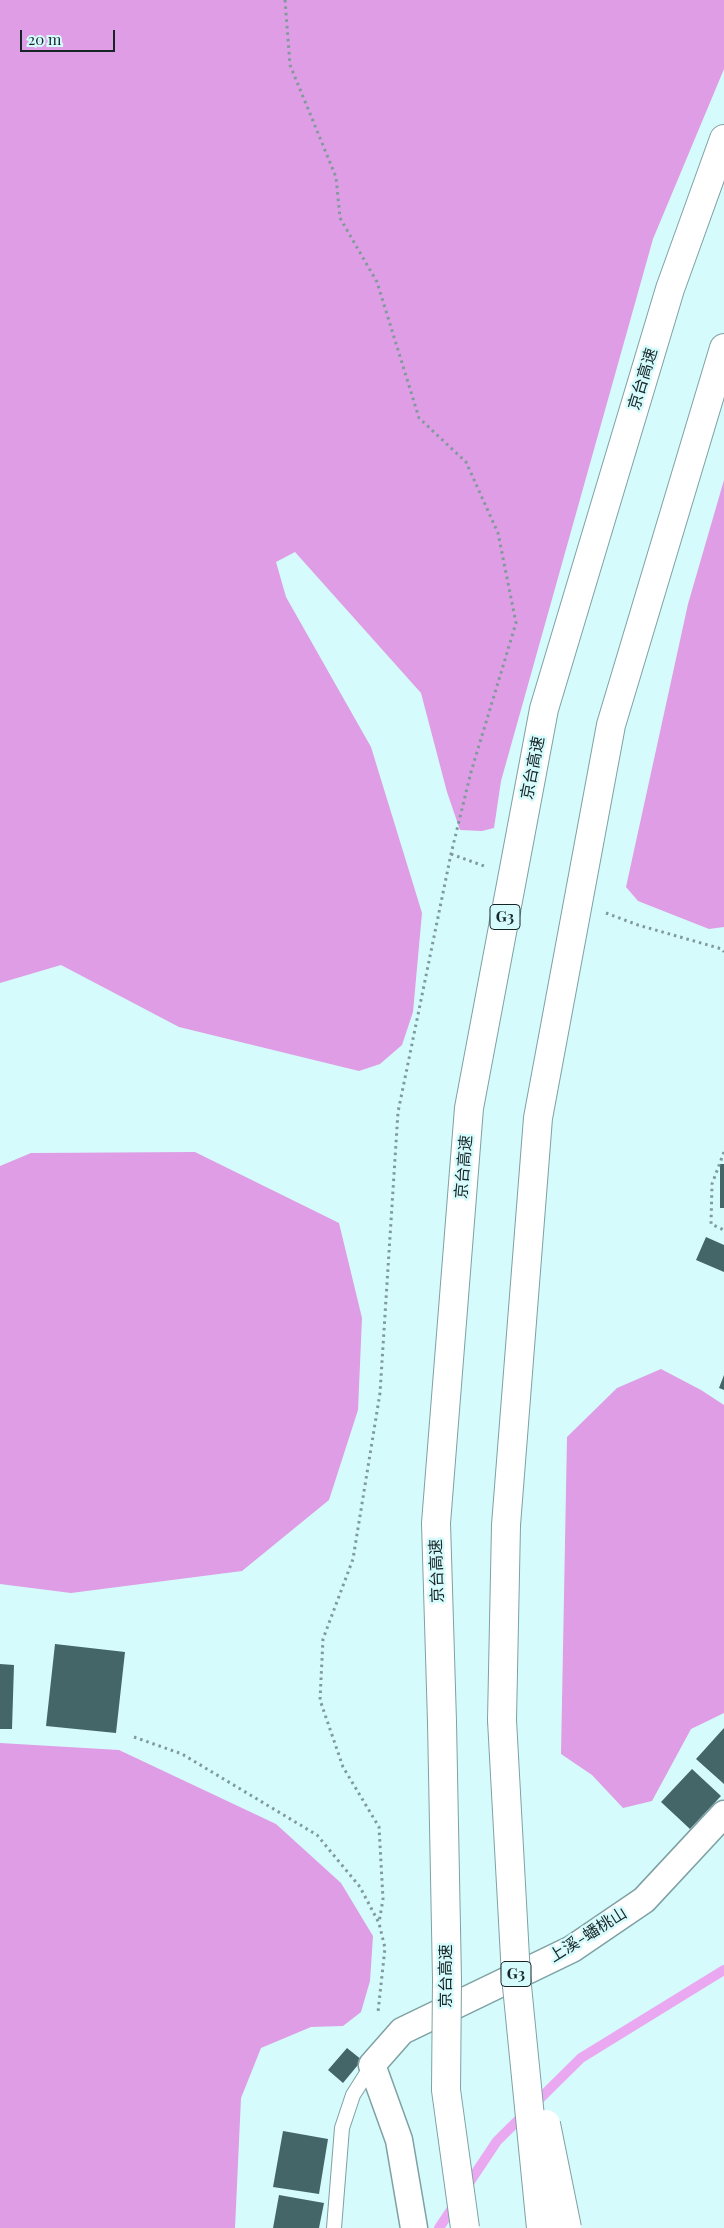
<!DOCTYPE html>
<meta charset="utf-8">
<style>
body{margin:0}
#map{position:relative;width:724px;height:2228px;overflow:hidden;background:#d6fbfd;font-family:"Playfair Display",serif}
canvas{display:block}
.scale{position:absolute;left:20px;top:30px;width:95px;height:22px;box-sizing:border-box;border:2px solid #172526;border-top:0;padding-left:6px;font-size:15px;line-height:18px;white-space:nowrap;color:#172526;-webkit-text-stroke:4px #d6fbfd;paint-order:stroke}
</style>
<div id="map">
<canvas width="724" height="2228"></canvas>
<div class="scale">20 m</div>
</div>
<script>
const c = document.querySelector('canvas').getContext('2d');
c.lineJoin = 'round';
function paint(path, color) { c.fillStyle = color; c.fill(path, 'evenodd'); }
const toPath = rows => new Path2D(rows.map(r => 'M' + r).join(''));
function strokePath(path, color, width, dash) { c.strokeStyle = color; c.lineWidth = width; c.lineCap = dash ? 'butt' : 'round'; c.setLineDash(dash || []); c.stroke(path); }
function drawText(font, color, halo, rows, align = 'center') {
  c.font = font + ' "Playfair Display","Noto Sans SC",serif'; c.lineWidth = 5; c.setLineDash([]); c.textBaseline = 'middle'; c.strokeStyle = halo; c.fillStyle = color; for (const [text, x, y, turn = 0] of rows) {
    c.save(); c.translate(x, y); c.rotate((+turn || 0) * Math.PI / 180); c.textAlign = isNaN(turn) ? turn : align; if (halo) c.strokeText(text, 0, 0); c.fillText(text, 0, 0); c.restore();
  }
}
const forest = toPath([
 [0,0,724,0,724,69,653,239,501,781,494,828,482,831,460,830,447,792,421,693,295,552,276,562,286,597,371,747,422,913,413,1012,402,1045,380,1064,359,1071,179,1027,61,965,0,983],
 [724,480,724,927,709,929,638,901,626,887,688,604],
 [195,1152,339,1223,362,1318,358,1410,329,1500,242,1571,71,1593,0,1584,0,1166,31,1153],
 [661,1369,701,1390,724,1405,724,1713,691,1729,652,1801,623,1808,592,1775,561,1754,567,1437,617,1388],
 [0,1743,119,1750,276,1824,341,1883,373,1936,370,1981,361,2012,343,2026,311,2027,261,2048,241,2098,235,2228,0,2228]
]);
const stream = toPath([
 [465,2189,497,2141,581,2058,724,1970],
 [439,2228,457,2201]
]);
const building = toPath([
 [720,1164,724,1164,724,1208,720,1208],
 [706,1237,724,1245,724,1272,696,1260],
 [724,1375,724,1390,719,1388],
 [55,1644,125,1652,116,1733,46,1726],
 [0,1664,14,1665,12,1729,0,1729],
 [724,1728,724,1784,696,1759],
 [692,1769,721,1796,690,1829,661,1802],
 [347,2048,362,2060,343,2083,328,2070],
 [283,2131,328,2139,319,2194,273,2187],
 [279,2195,324,2203,319,2228,273,2228]
]);
const path = toPath([
 [285,0,290,65,336,177,340,218,377,282,419,418,466,462,498,533,516,623,471,772,451,854,398,1112,380,1393,353,1559,323,1639,320,1700,343,1767,379,1827,383,1899,379,1923],
 [451,854,484,866],
 [606,913,638,925,722,949,724,952],
 [724,1152,712,1184,711,1224,724,1230],
 [134,1737,182,1754,317,1835,360,1887,379,1923,385,1948,378,2012]
]);
const service = toPath([
 [334,2228,342,2128,353,2095,372,2065]
]);
const minor = toPath([
 [414,2228,399,2140,372,2065,402,2031,572,1949,644,1900,724,1814]
]);
const motorway = toPath([
 [502,1720,506,1525,538,1118,611,725,724,348],
 [442,1722,436,1523,469,1108,544,709,670,289,724,139]
]);
const motorwayBridge = toPath([
 [502,1720,516,1976,541,2228],
 [442,1722,447,1980,446,2090,465,2228],
 [546,2124,567,2228]
]);
const shields = [
 [505,917,30],
 [516,1974,30]
];
const shieldNames = [
 ["G3",505,917],
 ["G3",516,1974]
];
const streetNames = [
 ["京台高速",643,379,-73],
 ["京台高速",533,768,-79],
 ["京台高速",464,1167,-85],
 ["京台高速",437,1571,-92],
 ["上溪-蟠桃山",588,1935,-32],
 ["京台高速",446,1976,-90]
];
paint(forest, '#de9de4');
strokePath(stream, '#eaa8f0', 10);
paint(building, '#456668');
strokePath(service, '#7fa1a3', 16);
strokePath(minor, '#7fa1a3', 29);
strokePath(motorway, '#7fa1a3', 30);
strokePath(path, '#7f9a9b', 3, [2.5, 4]);
strokePath(service, '#fff', 14);
strokePath(minor, '#fff', 26);
strokePath(motorway, '#fff', 28);
strokePath(motorwayBridge, '#7fa1a3', 30, []);
strokePath(motorwayBridge, '#fff', 28);
for (const [x, y, w] of shields) { const box = new Path2D(); box.roundRect(x - w / 2, y - 12.5, w, 25, 4); c.fillStyle = '#d6fbfd'; c.fill(box); strokePath(box, '#172526', 1); }
drawText('bold 15px', '#172526', null, shieldNames);
drawText('16px', '#172526', '#d6fbfd', streetNames);
</script>
